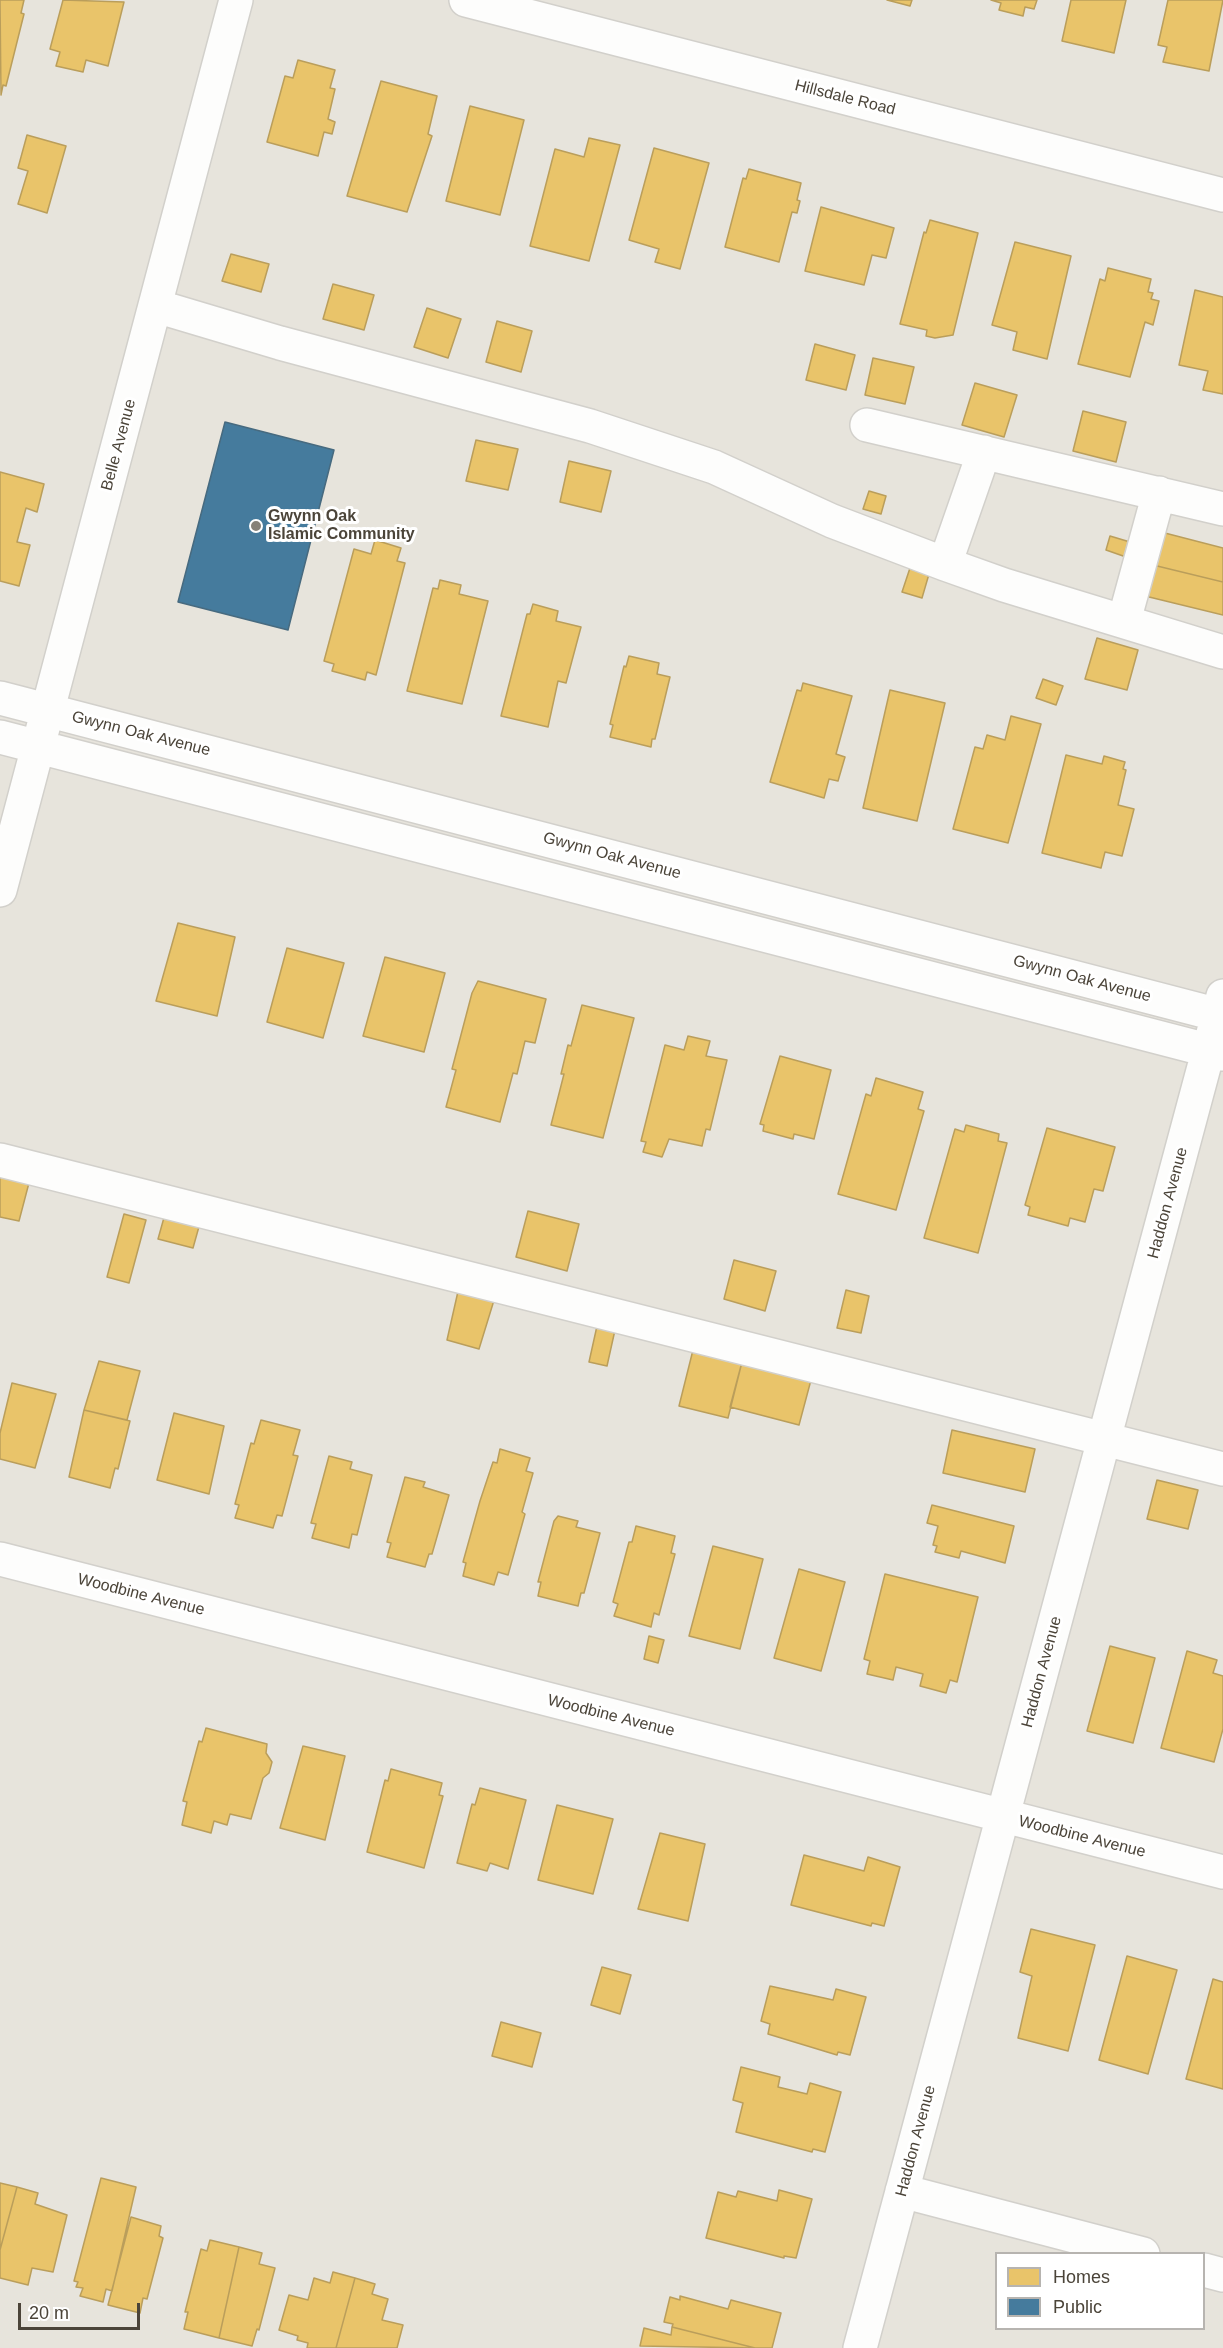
<!DOCTYPE html>
<style>
body{margin:0}
#map{position:relative;width:1223px;height:2348px;overflow:hidden;background:#f4f2ee;font-family:Helvetica,sans-serif}
canvas{display:block}
.legend{position:absolute;left:995px;top:2252px;width:210px;height:78px;box-sizing:border-box;background:#fff;border:2px solid #b7b4b0;margin:0;padding:8px 10px;list-style:none;font-size:18px;color:#4b4439}
.legend li{display:flex;align-items:center;gap:12px;height:30px}
.legend b{width:30px;border:2px solid #b7b4b0}
.scale{position:absolute;left:18px;top:2303px;width:122px;height:27px;box-sizing:border-box;border:3px solid #4b4439;border-top:0;padding-left:8px;font-size:18px;line-height:21px;white-space:nowrap;color:#4b4439;-webkit-text-stroke:4px #fff;paint-order:stroke}
</style>
<div id="map">
<canvas width="1223" height="2348"></canvas>
<ul class="legend">
<li><b style="height:16px;background:#e9c46a"></b>Homes</li>
<li><b style="height:16px;background:#457b9d"></b>Public</li>
</ul>
<div class="scale">20 m</div>
</div>
<script>
const c = document.querySelector('canvas').getContext('2d');
c.lineJoin = 'round';
function paint(path, color) { c.fillStyle = color; c.fill(path, 'evenodd'); }
const toPath = rows => new Path2D(rows.map(r => 'M' + r).join(''));
function strokePath(path, color, width, dash) { c.strokeStyle = color; c.lineWidth = width; c.lineCap = dash ? 'butt' : 'round'; c.setLineDash(dash || []); c.stroke(path); }
function drawText(font, color, halo, rows, align = 'center') {
  c.font = font + ' Helvetica,sans-serif'; c.lineWidth = 6; c.setLineDash([]); c.textBaseline = 'middle'; c.strokeStyle = halo; c.fillStyle = color; for (const [text, x, y, turn = 0] of rows) {
    c.save(); c.translate(x, y); c.rotate((+turn || 0) * Math.PI / 180); c.textAlign = isNaN(turn) ? turn : align; if (halo) c.strokeText(text, 0, 0); c.fillText(text, 0, 0); c.restore();
  }
}
const residential = toPath([
 [0,0,1223,0,1223,2348,0,2348],
 [996,2254,1204,2254,1204,2328,996,2328]
]);
const homes = toPath([
 [0,0,24,0,21,13,24,14,6,86,3,85,1,95,0,0],
 [63,0,124,2,108,66,86,60,83,72,56,66,60,52,50,49,63,0],
 [887,0,912,0,910,6,887,0],
 [991,0,1037,0,1034,9,1025,7,1023,16,999,10,1001,3,991,0],
 [1071,0,1126,0,1114,53,1062,41,1071,0],
 [1168,0,1223,0,1209,71,1163,62,1167,47,1158,45,1168,0],
 [298,60,335,70,330,88,335,89,328,119,335,122,332,134,324,132,318,156,267,142,285,76,293,78,298,60],
 [381,81,437,96,428,134,432,136,407,212,347,196,381,81],
 [470,106,524,120,500,215,446,201,470,106],
 [27,135,66,146,47,213,18,204,28,171,18,168,27,135],
 [589,138,620,145,589,261,530,246,555,149,584,157,589,138],
 [654,148,709,163,680,269,655,262,659,249,629,240,654,148],
 [749,169,801,183,797,200,800,201,797,213,792,212,779,262,725,247,743,178,746,179,749,169],
 [821,207,894,228,886,258,872,255,864,285,805,271,821,207],
 [930,220,978,233,953,335,935,338,926,336,927,330,900,324,924,232,926,233,930,220],
 [1015,242,1071,256,1047,359,1013,350,1017,332,992,325,1015,242],
 [231,254,269,264,261,292,222,281,231,254],
 [1108,268,1151,279,1148,292,1153,293,1151,299,1159,301,1153,325,1145,322,1130,377,1078,364,1100,279,1105,281,1108,268],
 [333,284,374,295,364,330,323,319,333,284],
 [1195,290,1223,297,1223,394,1203,390,1208,371,1179,365,1195,290],
 [427,308,461,319,448,358,414,347,427,308],
 [497,321,532,331,521,372,486,362,497,321],
 [815,344,855,355,846,390,806,380,815,344],
 [873,358,914,367,905,404,865,395,873,358],
 [975,383,1017,395,1004,437,962,425,975,383],
 [1083,411,1126,422,1116,462,1073,451,1083,411],
 [476,440,518,449,508,490,466,481,476,440],
 [569,461,611,471,601,512,560,502,569,461],
 [0,472,44,484,37,512,26,508,17,542,30,545,19,586,0,581,0,472],
 [869,491,886,496,881,514,863,509,869,491],
 [1161,532,1223,548,1223,582,1153,565,1161,532],
 [1110,536,1130,542,1126,557,1106,550,1110,536],
 [375,540,401,548,397,561,405,563,376,675,367,672,365,680,332,671,334,664,324,661,354,549,371,554,375,540],
 [1153,565,1223,582,1223,615,1145,596,1153,565],
 [910,568,929,574,922,598,902,592,910,568],
 [440,580,461,585,459,594,488,601,462,704,407,691,433,588,438,589,440,580],
 [533,604,558,611,556,621,581,627,566,683,558,681,548,727,501,716,527,614,530,614,533,604],
 [1097,638,1138,650,1127,690,1085,679,1097,638],
 [629,656,659,663,657,674,670,677,655,739,652,739,651,747,610,737,613,725,610,724,624,666,626,667,629,656],
 [1043,679,1063,686,1056,705,1036,698,1043,679],
 [803,683,852,696,836,754,845,757,838,781,829,779,824,798,770,782,797,690,801,691,803,683],
 [890,690,945,703,917,821,863,808,890,690],
 [1011,716,1041,724,1008,843,953,829,975,747,983,749,987,735,1005,740,1011,716],
 [1066,755,1102,764,1104,756,1125,762,1123,769,1126,770,1118,805,1134,809,1122,856,1105,852,1101,868,1042,853,1066,755],
 [178,923,235,937,217,1016,156,1001,178,923],
 [287,948,344,963,323,1038,267,1022,287,948],
 [385,957,445,973,424,1052,363,1036,385,957],
 [478,981,546,999,535,1043,525,1041,517,1074,513,1073,500,1122,446,1107,456,1070,452,1069,472,993,478,981],
 [582,1005,634,1018,603,1138,551,1125,564,1074,561,1074,568,1045,571,1046,582,1005],
 [688,1036,710,1041,706,1056,727,1060,710,1130,706,1129,702,1146,669,1139,662,1157,643,1152,646,1142,641,1141,665,1045,684,1050,688,1036],
 [780,1056,831,1070,814,1139,794,1134,793,1139,763,1131,764,1125,760,1124,780,1056],
 [876,1078,923,1092,918,1109,924,1111,896,1210,838,1194,866,1094,871,1096,876,1078],
 [966,1125,999,1134,998,1141,1007,1143,978,1253,924,1238,955,1129,964,1132,966,1125],
 [1047,1128,1115,1147,1103,1191,1094,1189,1085,1222,1070,1218,1068,1226,1028,1215,1030,1207,1025,1205,1047,1128],
 [0,1171,30,1179,19,1221,0,1217,0,1171],
 [528,1211,579,1224,567,1271,516,1257,528,1211],
 [124,1214,146,1220,129,1283,107,1277,124,1214],
 [165,1214,200,1223,193,1248,158,1239,165,1214],
 [734,1260,776,1271,765,1311,724,1299,734,1260],
 [459,1287,495,1297,479,1349,447,1340,459,1287],
 [846,1290,869,1296,861,1333,837,1328,846,1290],
 [597,1326,615,1330,607,1366,589,1362,597,1326],
 [693,1350,742,1362,728,1418,679,1406,693,1350],
 [99,1361,140,1371,127,1420,84,1410,99,1361],
 [742,1362,811,1380,799,1425,730,1407,742,1362],
 [12,1383,56,1394,35,1468,0,1459,0,1433,12,1383],
 [84,1410,130,1421,118,1469,115,1468,110,1488,69,1477,84,1410],
 [174,1413,224,1426,209,1494,157,1480,174,1413],
 [261,1420,300,1430,293,1455,298,1456,282,1516,277,1515,273,1528,235,1518,239,1505,235,1504,251,1443,254,1444,261,1420],
 [952,1430,1035,1449,1025,1492,943,1473,952,1430],
 [500,1449,530,1458,526,1471,533,1473,522,1512,525,1514,508,1575,498,1572,494,1585,463,1576,466,1563,463,1562,480,1501,493,1462,497,1463,500,1449],
 [329,1456,352,1462,350,1469,372,1475,357,1535,352,1534,349,1548,312,1538,316,1524,311,1523,329,1456],
 [405,1477,425,1482,423,1487,449,1495,432,1554,429,1554,425,1567,387,1557,391,1543,387,1542,405,1477],
 [1157,1480,1198,1490,1188,1529,1147,1519,1157,1480],
 [932,1505,1014,1526,1005,1563,961,1551,959,1558,935,1552,937,1546,933,1545,938,1526,927,1523,932,1505],
 [558,1516,578,1521,576,1527,600,1533,584,1593,581,1593,578,1606,538,1596,541,1582,538,1582,554,1521,558,1516],
 [636,1526,675,1536,671,1553,675,1554,659,1615,654,1613,651,1627,614,1616,618,1604,613,1602,629,1542,632,1542,636,1526],
 [713,1546,763,1559,740,1649,689,1636,713,1546],
 [799,1569,845,1582,821,1671,774,1658,799,1569],
 [885,1574,978,1597,957,1682,950,1680,946,1693,920,1686,923,1674,896,1667,893,1680,867,1674,870,1661,864,1659,885,1574],
 [649,1636,664,1640,658,1663,644,1659,649,1636],
 [1110,1646,1155,1658,1133,1743,1087,1731,1110,1646],
 [1187,1651,1217,1660,1213,1673,1223,1676,1223,1729,1214,1762,1161,1748,1187,1651],
 [206,1728,267,1744,266,1753,272,1762,269,1773,263,1778,251,1819,230,1814,227,1825,214,1821,211,1833,182,1825,187,1802,183,1801,199,1741,202,1742,206,1728],
 [303,1746,345,1756,325,1840,280,1828,303,1746],
 [391,1769,442,1783,439,1795,443,1796,424,1868,367,1852,385,1780,388,1781,391,1769],
 [480,1788,526,1800,508,1869,490,1863,487,1871,457,1863,472,1804,475,1805,480,1788],
 [557,1805,613,1819,593,1894,538,1880,557,1805],
 [660,1833,705,1844,688,1921,638,1909,660,1833],
 [804,1855,864,1871,868,1857,900,1867,884,1926,872,1923,871,1926,791,1905,804,1855],
 [1031,1929,1095,1945,1068,2051,1018,2038,1032,1976,1020,1972,1031,1929],
 [1127,1956,1177,1970,1148,2074,1099,2060,1127,1956],
 [602,1967,631,1975,620,2014,591,2005,602,1967],
 [1213,1979,1223,1982,1223,2089,1186,2079,1213,1979],
 [770,1986,833,2000,836,1989,866,1997,850,2055,838,2052,837,2055,768,2034,770,2024,761,2021,770,1986],
 [501,2022,541,2033,532,2067,492,2056,501,2022],
 [741,2067,780,2077,778,2087,807,2094,810,2083,841,2092,825,2152,813,2149,812,2152,736,2132,743,2103,733,2100,741,2067],
 [101,2178,136,2187,112,2291,106,2289,103,2302,80,2296,83,2288,76,2287,78,2282,74,2281,101,2178],
 [0,2183,17,2187,0,2250,0,2183],
 [17,2187,38,2193,35,2204,67,2215,53,2272,32,2268,28,2285,0,2278,0,2250,17,2187],
 [779,2190,812,2199,796,2258,784,2256,784,2258,706,2238,718,2192,736,2197,738,2191,777,2201,779,2190],
 [131,2217,161,2226,159,2236,163,2238,147,2299,143,2298,140,2313,108,2305,131,2217],
 [210,2240,239,2247,219,2338,184,2329,188,2312,185,2312,201,2249,207,2251,210,2240],
 [239,2247,262,2253,259,2264,275,2268,259,2330,257,2329,252,2346,219,2338,239,2247],
 [333,2272,355,2278,336,2348,307,2348,308,2343,297,2340,298,2336,279,2330,289,2295,308,2300,314,2278,330,2283,333,2272],
 [355,2278,375,2284,372,2294,388,2299,382,2320,403,2325,397,2348,336,2348,355,2278],
 [680,2296,728,2309,731,2300,781,2313,772,2348,755,2348,672,2327,673,2324,664,2322,670,2297,680,2300,680,2296],
 [672,2327,755,2348,640,2346,644,2328,671,2335,672,2327]
]);
const public = toPath([
 [225,422,334,450,288,630,178,602,225,422]
]);
const minor = toPath([
 [466,0,1223,195],
 [156,306,280,343,590,426,714,467,832,521,945,564,1004,585,1223,652],
 [867,425,1223,509],
 [945,564,984,452],
 [1124,621,1159,493],
 [0,698,1223,1016],
 [0,737,1223,1054],
 [0,890,236,0],
 [0,1160,1223,1469],
 [0,1559,1223,1872],
 [902,2191,1143,2254],
 [1204,2270,1223,2275],
 [860,2348,1223,996]
]);
const markers = [
 [256,526,6,"#868178"]
];
const streetNames = [
 ["Hillsdale Road",845,98,14],
 ["Belle Avenue",119,445,-75],
 ["Gwynn Oak Avenue",141,734,14],
 ["Gwynn Oak Avenue",612,856,15],
 ["Gwynn Oak Avenue",1082,979,15],
 ["Haddon Avenue",1168,1203,-75],
 ["Woodbine Avenue",141,1595,14],
 ["Haddon Avenue",1042,1672,-75],
 ["Woodbine Avenue",611,1716,14],
 ["Woodbine Avenue",1082,1837,14],
 ["Haddon Avenue",916,2141,-75]
];
const poiNames = [
 ["Gwynn Oak",268,517],
 ["Islamic Community",268,535]
];
paint(residential, '#e7e4dc');
paint(homes, '#e9c46a');
strokePath(homes, '#ba9e5b', 1.5);
paint(public, '#457b9d');
strokePath(public, '#476a7f', 1.5);
strokePath(minor, '#d2d0cb', 36);
strokePath(minor, '#fdfdfc', 33);
for (const [x, y, r, color] of markers) { const dot = new Path2D(); dot.arc(x, y, r, 0, 2 * Math.PI); c.fillStyle = color; c.fill(dot); strokePath(dot, '#fff', 2); }
drawText('16px', '#4b4439', '#fff', streetNames);
drawText('bold 16px', '#4b4439', '#fff', poiNames, 'left');
</script>
